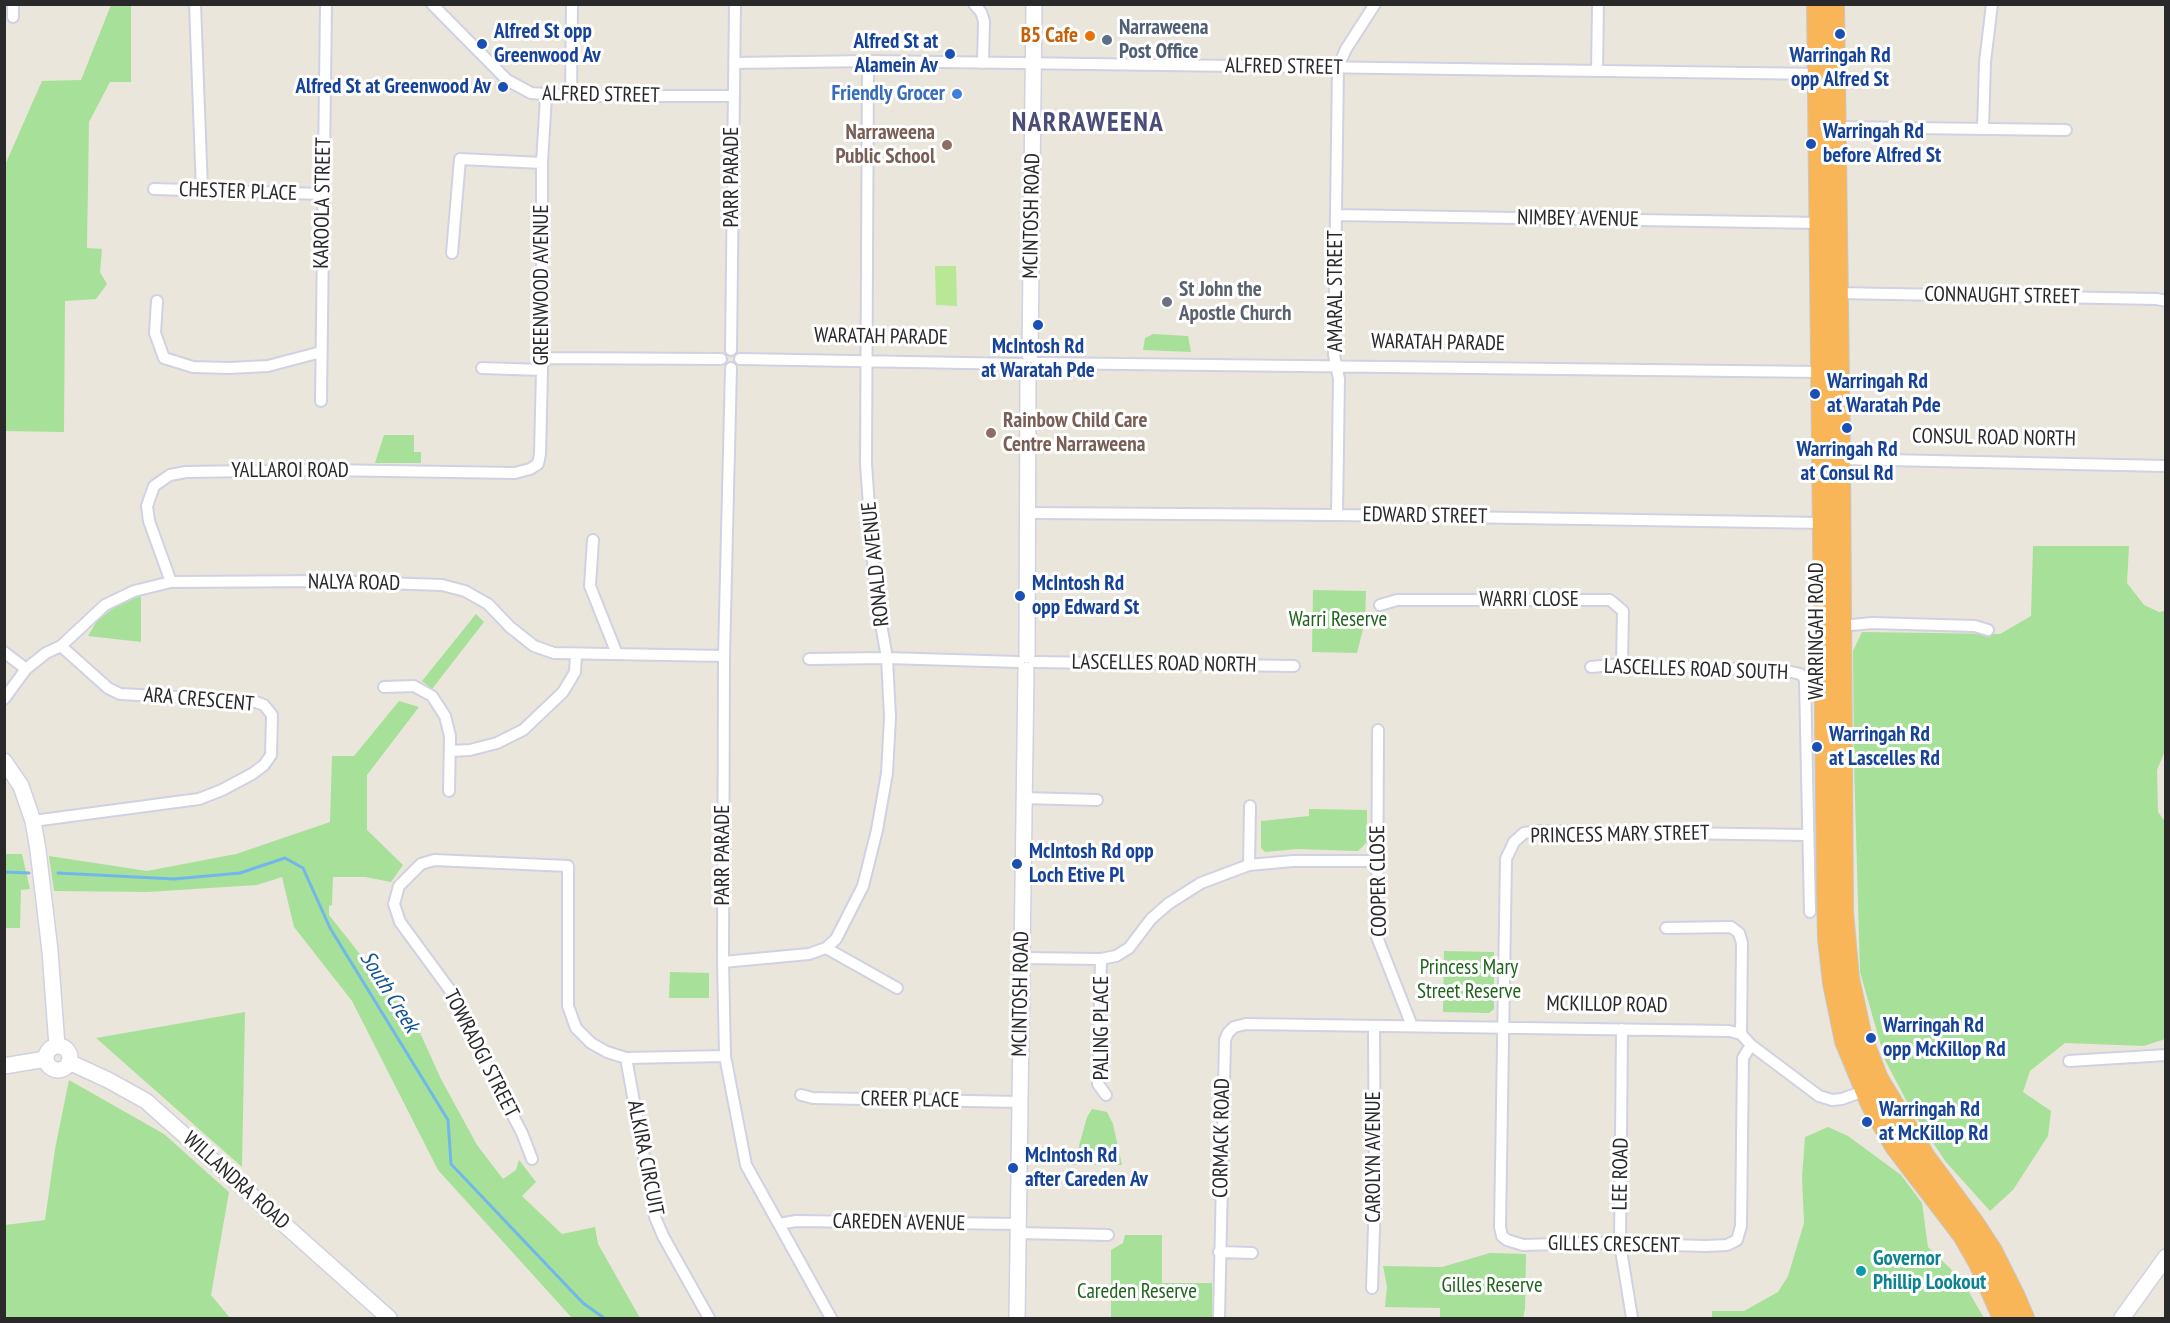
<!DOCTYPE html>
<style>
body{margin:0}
#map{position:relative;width:2170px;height:1323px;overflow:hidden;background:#ebe6db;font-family:"PT Sans Narrow",sans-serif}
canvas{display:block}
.frame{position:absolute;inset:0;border:6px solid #292929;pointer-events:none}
</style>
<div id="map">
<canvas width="2170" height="1323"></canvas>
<div class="frame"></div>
</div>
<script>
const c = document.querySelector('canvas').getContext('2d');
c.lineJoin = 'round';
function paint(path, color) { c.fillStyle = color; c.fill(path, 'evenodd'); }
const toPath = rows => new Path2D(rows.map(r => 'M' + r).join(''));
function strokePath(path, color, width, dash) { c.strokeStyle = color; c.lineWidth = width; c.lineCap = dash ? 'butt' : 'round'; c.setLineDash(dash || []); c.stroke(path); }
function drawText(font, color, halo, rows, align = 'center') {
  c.font = font + ' "PT Sans Narrow",sans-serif'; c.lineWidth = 6; c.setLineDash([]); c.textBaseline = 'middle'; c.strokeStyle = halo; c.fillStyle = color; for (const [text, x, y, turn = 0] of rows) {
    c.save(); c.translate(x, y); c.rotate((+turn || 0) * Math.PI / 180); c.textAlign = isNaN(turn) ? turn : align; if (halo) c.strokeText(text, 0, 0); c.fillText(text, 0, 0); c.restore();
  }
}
const green = toPath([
 [111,5,131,5,131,82,110,82,89,122,87,248,102,249,100,272,107,284,96,299,65,301,64,432,5,431,5,165,42,81,81,80],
 [1153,334,1188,336,1191,352,1143,350,1145,338],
 [384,435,414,435,414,452,421,452,421,463,375,463],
 [2033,546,2129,546,2127,583,2144,605,2159,612,2165,611,2165,751,2157,770,2158,812,2166,823,2165,1039,2144,1046,2065,1043,2030,1071,2023,1092,2051,1111,2048,1136,2013,1190,1990,1211,1946,1162,1913,1113,1885,1060,1860,972,1854,764,1853,651,1862,632,2000,634,2031,616],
 [1313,590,1366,591,1365,621,1357,653,1312,652],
 [141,595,141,642,88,636,97,621,112,609,121,603],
 [476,614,484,622,432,689,422,681],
 [399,701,419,707,367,775,367,830,403,865,391,882,365,877,333,877,332,905,329,906,329,915,417,1026,441,1079,477,1145,503,1179,516,1170,519,1160,536,1182,522,1196,562,1234,595,1227,598,1244,640,1318,572,1318,438,1170,352,1001,294,927,282,877,257,885,147,892,54,891,49,856,147,871,236,854,330,822,332,756,354,756],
 [1309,809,1367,810,1367,842,1358,851,1297,849,1265,852,1261,848,1261,821,1309,816],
 [5,854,22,854,30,889,21,890,20,928,5,928],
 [1444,951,1494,952,1494,1009,1489,1013,1443,1012],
 [670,972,709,973,709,998,669,998],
 [245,1012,242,1167,96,1038],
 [69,1080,164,1134,229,1192,211,1295,230,1318,5,1318,5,1225,45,1220,55,1149],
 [1092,1109,1107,1112,1113,1124,1122,1165,1034,1165,1034,1159,1075,1160,1087,1117],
 [1828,1127,1848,1136,1901,1175,1922,1203,1928,1247,1962,1280,1984,1318,1712,1318,1712,1311,1744,1311,1778,1292,1788,1276,1804,1223,1802,1177,1805,1137],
 [1125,1235,1162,1235,1162,1283,1212,1283,1212,1318,1111,1318,1111,1250,1123,1243],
 [1490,1253,1526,1254,1525,1309,1523,1318,1440,1318,1440,1308,1385,1307,1387,1286,1383,1266,1442,1267]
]);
const pitch = toPath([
 [935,266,956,266,957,306,936,305]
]);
const stream = toPath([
 [4,872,29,873],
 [58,873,174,879,240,873,285,858,303,868,330,928,448,1120,451,1164,583,1303,604,1318]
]);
const street = toPath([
 [195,4,202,190],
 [432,4,507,80,531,93,571,96,733,96],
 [974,4,981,12,984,21,983,63],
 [13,17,13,4],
 [734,63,868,61,1823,74],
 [1597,71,1598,4],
 [571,96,572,4],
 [1836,127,2066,130],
 [1983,129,1985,62,1992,4],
 [154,189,322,194],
 [1336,215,1820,223],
 [452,253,460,159,542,163],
 [1837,293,2157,299,2166,301],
 [157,301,155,333,164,358,193,367,229,368,268,366,321,352],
 [731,350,735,4],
 [542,358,721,359],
 [740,359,1022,364],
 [1037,363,1821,372],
 [482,368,542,370],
 [731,368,724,656,723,962,725,1056,746,1165,831,1318],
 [321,401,326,4],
 [1840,459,2166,466],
 [1028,513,1337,515,1822,523],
 [1337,515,1339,379,1334,355,1338,67,1346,49,1375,4],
 [593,540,590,586,617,654],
 [171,582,149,521,147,506,154,486,170,475,186,472,322,470,515,473,530,469,538,464,540,454,542,370,542,163,546,96],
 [1380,605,1397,600,1610,600,1623,611,1622,664],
 [1841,626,1872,623,1975,626,1988,630],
 [4,652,26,669],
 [809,659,887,658,1019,662],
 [1034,662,1294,666],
 [1591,667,1622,664,1787,671,1800,674,1804,677,1805,682,1810,912],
 [384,687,414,686,432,696,445,716,450,736,449,791],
 [4,699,26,669,46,653,61,646,105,605,134,591,171,582,325,581,442,585,465,591,488,604,510,627,534,646,554,653,724,656],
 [1378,730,1377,937,1412,1026],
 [451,751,470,750,497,743,523,730,563,692,575,672,576,655],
 [1023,798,1097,800],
 [33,821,199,799,222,790,252,774,264,765,271,755,272,715,264,705,253,701,120,694,108,688,61,646],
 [1249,865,1250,806],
 [1666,928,1731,927,1739,933,1742,943,1741,1034],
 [826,948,897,988],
 [1021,958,1101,959,1116,956,1129,948,1151,919,1168,904,1201,883,1249,865,1293,861,1376,861],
 [1101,959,1098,1084,1106,1095],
 [723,962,809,954,826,948,836,939,863,886,877,830,887,773,890,717,887,658,875,590,866,464,868,61],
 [1622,1029,1620,1244,1632,1318],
 [1751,1045,1743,1058,1741,1226,1737,1240,1727,1245,1706,1246,1595,1243,1523,1245,1507,1240,1502,1236,1500,1227,1506,859,1514,842,1524,833,1538,831,1807,835],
 [626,1058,655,1217,663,1236,709,1318],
 [2069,1061,2166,1055],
 [801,1095,813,1098,1020,1102],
 [532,1159,522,1133,484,1061,458,1001,400,922,394,904,399,886,421,864,434,860,568,866,568,1006,576,1028,591,1043,607,1052,626,1058,725,1056],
 [779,1224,796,1221,1018,1224],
 [1018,1233,1108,1235],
 [1219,1252,1252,1253],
 [1372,1288,1375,1197,1374,1026],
 [1219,1318,1225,1040,1228,1033,1234,1027,1246,1024,1729,1031,1741,1034,1751,1045,1819,1096,1832,1100,1842,1099,1864,1091]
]);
const secondary = toPath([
 [1030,355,1034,4],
 [1027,655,1028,370],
 [4,761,21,786,33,821,38,850,50,951,57,1046],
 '46 1058a12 12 0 1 1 24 0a12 12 0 1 1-24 0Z',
 [69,1062,108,1080,146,1101,389,1318],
 [4,1066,46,1059],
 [1017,1318,1026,670],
 [2122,1318,2166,1257]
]);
const highway = toPath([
 [1817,4,1827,893,1828,938,1833,983,1845,1041,1871,1104,1895,1146,1963,1235,1979,1263,2003,1318],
 [1834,4,1840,459,1843,912,1849,978,1862,1038,1878,1079,1925,1157,1973,1222,1992,1251,2015,1297,2024,1318]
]);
const markers = [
 [1840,34,6,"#1a4fb4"],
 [1090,36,6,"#e8710a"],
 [1107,40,6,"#5c6f8a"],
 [482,44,6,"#1a4fb4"],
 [950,54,6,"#1a4fb4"],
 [503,87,6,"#1a4fb4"],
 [957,94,6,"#3f7fe0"],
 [1811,144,6,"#1a4fb4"],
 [947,145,6,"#8d6e63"],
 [1167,302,6,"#6b7280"],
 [1038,325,6,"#1a4fb4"],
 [1815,394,6,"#1a4fb4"],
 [1847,428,6,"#1a4fb4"],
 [991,433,6,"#8d6e63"],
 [1020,596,6,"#1a4fb4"],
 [1817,747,6,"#1a4fb4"],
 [1017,864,6,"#1a4fb4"],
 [1871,1038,6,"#1a4fb4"],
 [1867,1122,6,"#1a4fb4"],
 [1013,1168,6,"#1a4fb4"],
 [1861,1271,6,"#0f9aa8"]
];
const serviceNames = [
 ["Narraweena",1119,28],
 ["Post Office",1119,52]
];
const transitNames = [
 ["Alfred St opp",494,32],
 ["Greenwood Av",494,56],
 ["Alfred St at",938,42,"right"],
 ["Alamein Av",938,66,"right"],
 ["Warringah Rd",1840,56,"center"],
 ["opp Alfred St",1840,80,"center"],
 ["Alfred St at Greenwood Av",491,87,"right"],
 ["Warringah Rd",1823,132],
 ["before Alfred St",1823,156],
 ["McIntosh Rd",1038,347,"center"],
 ["at Waratah Pde",1038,371,"center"],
 ["Warringah Rd",1827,382],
 ["at Waratah Pde",1827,406],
 ["Warringah Rd",1847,450,"center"],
 ["at Consul Rd",1847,474,"center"],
 ["McIntosh Rd",1032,584],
 ["opp Edward St",1032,608],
 ["Warringah Rd",1829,735],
 ["at Lascelles Rd",1829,759],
 ["McIntosh Rd opp",1029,852],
 ["Loch Etive Pl",1029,876],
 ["Warringah Rd",1883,1026],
 ["opp McKillop Rd",1883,1050],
 ["Warringah Rd",1879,1110],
 ["at McKillop Rd",1879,1134],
 ["McIntosh Rd",1025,1156],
 ["after Careden Av",1025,1180]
];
const foodNames = [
 ["B5 Cafe",1078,36]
];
const streetNames = [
 ["ALFRED STREET",1284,67,1],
 ["ALFRED STREET",601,95,1],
 ["PARR PARADE",732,177,-90],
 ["CHESTER PLACE",238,192,2],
 ["KAROOLA STREET",323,203,-89],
 ["MCINTOSH ROAD",1032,216,-89],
 ["NIMBEY AVENUE",1578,219,1],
 ["GREENWOOD AVENUE",542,285,-90],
 ["AMARAL STREET",1336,291,-90],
 ["CONNAUGHT STREET",2002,296,1],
 ["WARATAH PARADE",881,337,1],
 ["WARATAH PARADE",1438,343,1],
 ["CONSUL ROAD NORTH",1994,438,1],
 ["YALLAROI ROAD",290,471],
 ["EDWARD STREET",1425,516,1],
 ["RONALD AVENUE",876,564,-96],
 ["NALYA ROAD",354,583,1],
 ["WARRI CLOSE",1529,600],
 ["WARRINGAH ROAD",1817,631,-90],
 ["LASCELLES ROAD NORTH",1164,664,1],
 ["LASCELLES ROAD SOUTH",1696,670,2],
 ["ARA CRESCENT",199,700,5],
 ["PRINCESS MARY STREET",1620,835,-1],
 ["PARR PARADE",723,855,-90],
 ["COOPER CLOSE",1379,881,-91],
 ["MCINTOSH ROAD",1021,994,-89],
 ["MCKILLOP ROAD",1607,1005,1],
 ["PALING PLACE",1102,1028,-90],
 ["TOWRADGI STREET",481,1054,63],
 ["CREER PLACE",910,1100,1],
 ["CORMACK ROAD",1222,1138,-89],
 ["CAROLYN AVENUE",1374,1157,-90],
 ["ALKIRA CIRCUIT",645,1158,79],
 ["LEE ROAD",1621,1174,-89],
 ["WILLANDRA ROAD",236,1181,42],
 ["CAREDEN AVENUE",899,1223,1],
 ["GILLES CRESCENT",1614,1245,1]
];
const shopNames = [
 ["Friendly Grocer",945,94]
];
const educationNames = [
 ["Narraweena",935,133],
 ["Public School",935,157],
 ["Rainbow Child Care",1003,421,"left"],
 ["Centre Narraweena",1003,445,"left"]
];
const worshipNames = [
 ["St John the",1179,290],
 ["Apostle Church",1179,314]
];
const parkNames = [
 ["Warri Reserve",1338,620],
 ["Princess Mary",1469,968],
 ["Street Reserve",1469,992],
 ["Gilles Reserve",1492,1286],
 ["Careden Reserve",1137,1292]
];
const cultureNames = [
 ["Governor",1873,1259],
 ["Phillip Lookout",1873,1283]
];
const waterNames = [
 ["South Creek",389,992,58]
];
const districtNames = [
 ["NARRAWEENA",1088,123]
];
paint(green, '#a6e099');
paint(pitch, '#b8e795');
strokePath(stream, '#71b7ea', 3);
strokePath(street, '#d0d1e1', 14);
strokePath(secondary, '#d0d1e1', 18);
strokePath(highway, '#c7c7c7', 22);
strokePath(street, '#fff', 10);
strokePath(secondary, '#fff', 15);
strokePath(highway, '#f8b659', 20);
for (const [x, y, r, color] of markers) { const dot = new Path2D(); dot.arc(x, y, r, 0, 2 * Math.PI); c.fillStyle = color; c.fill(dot); strokePath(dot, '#fff', 2); }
drawText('bold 21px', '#4e5e75', '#fff', serviceNames, 'left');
drawText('bold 21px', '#164399', '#fff', transitNames, 'left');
drawText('bold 21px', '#c56008', '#fff', foodNames, 'right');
drawText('21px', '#292929', '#fff', streetNames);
drawText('bold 21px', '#366cbe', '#fff', shopNames, 'right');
drawText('bold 21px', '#785e54', '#fff', educationNames, 'right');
drawText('bold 21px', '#5b616d', '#fff', worshipNames, 'left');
drawText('21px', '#20631c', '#fff', parkNames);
drawText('bold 21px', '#0d838f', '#fff', cultureNames, 'left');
drawText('italic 22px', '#125394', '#fff', waterNames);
c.letterSpacing = '1.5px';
drawText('bold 27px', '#4b4c78', '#fff', districtNames);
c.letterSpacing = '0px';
</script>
